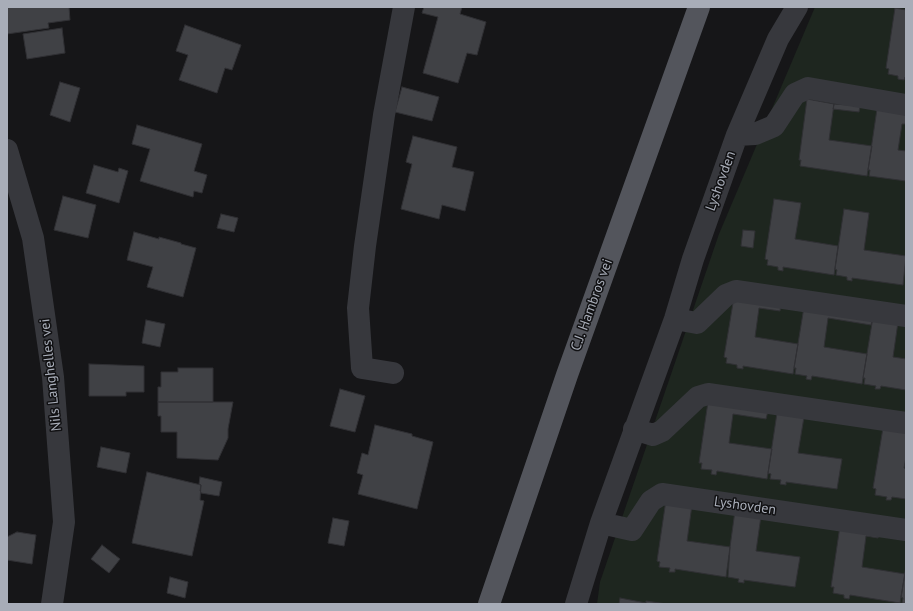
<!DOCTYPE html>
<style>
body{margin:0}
#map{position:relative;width:913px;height:611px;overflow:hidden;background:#161618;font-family:"PT Sans",sans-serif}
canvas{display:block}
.frame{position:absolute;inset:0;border:8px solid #a8adb8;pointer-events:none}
</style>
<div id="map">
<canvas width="913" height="611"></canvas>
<div class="frame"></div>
</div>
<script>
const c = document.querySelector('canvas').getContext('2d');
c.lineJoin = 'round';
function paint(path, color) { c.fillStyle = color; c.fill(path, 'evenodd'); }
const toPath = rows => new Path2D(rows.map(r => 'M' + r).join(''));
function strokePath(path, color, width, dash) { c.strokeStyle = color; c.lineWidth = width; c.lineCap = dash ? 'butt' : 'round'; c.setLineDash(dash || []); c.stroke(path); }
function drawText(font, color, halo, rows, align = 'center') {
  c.font = font + ' "PT Sans",sans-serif'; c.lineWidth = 3; c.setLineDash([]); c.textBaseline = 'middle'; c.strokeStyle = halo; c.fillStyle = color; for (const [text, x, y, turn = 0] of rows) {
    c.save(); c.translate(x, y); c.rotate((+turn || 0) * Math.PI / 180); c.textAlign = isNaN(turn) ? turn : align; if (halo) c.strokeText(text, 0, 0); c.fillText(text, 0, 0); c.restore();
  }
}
const green = toPath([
 [815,7,906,7,906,604,597,604,600,582,719,234]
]);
const building = toPath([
 [7,7,69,7,70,20,48,23,49,28,7,34,7,7],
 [424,7,462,7,460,14,486,22,477,55,467,53,458,83,423,73,438,17,422,13,424,7],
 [895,8,906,10,906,77,905,77,904,80,898,79,898,76,888,74,889,69,886,68,895,8],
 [185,25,241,45,232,70,225,68,217,93,179,80,188,55,176,51,185,25],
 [62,28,65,53,27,59,23,34,62,28],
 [60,82,80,88,70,122,50,115,60,82],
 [402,87,439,97,432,121,395,112,402,87],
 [807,99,834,104,829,140,872,146,867,176,800,166,801,160,799,160,807,99],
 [834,104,860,106,859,112,833,109,834,104],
 [877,109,906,114,906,124,902,124,898,150,906,151,906,181,869,176,870,170,868,170,877,109],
 [137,125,202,144,194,171,207,175,202,193,194,191,193,197,140,181,150,149,132,144,137,125],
 [413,136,457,147,452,167,474,172,465,211,442,205,439,219,401,209,412,164,406,162,413,136],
 [94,165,118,172,119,168,128,171,119,203,86,193,94,165],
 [63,196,96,205,88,238,54,230,63,196],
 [774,199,801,203,795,239,838,246,834,275,783,267,783,271,778,270,778,267,767,265,768,260,765,259,774,199],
 [844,209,869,213,864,250,906,256,903,285,852,278,852,281,847,280,847,277,836,275,837,270,835,269,844,209],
 [221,214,238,218,234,232,217,228,221,214],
 [743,230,755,231,753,248,741,246,743,230],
 [134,232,159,239,159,237,181,243,181,244,196,248,183,297,147,287,153,267,127,260,134,232],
 [734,297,781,303,780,311,759,308,755,337,798,344,793,374,743,366,743,369,737,368,737,365,726,363,727,358,724,357,734,297],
 [804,307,873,317,871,325,828,318,824,347,867,354,862,384,812,376,811,380,806,379,807,376,795,374,796,368,794,368,804,307],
 [873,317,898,322,893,357,906,359,906,390,881,386,880,389,875,389,876,386,864,384,865,378,863,378,873,317],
 [146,320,165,324,160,347,142,343,146,320],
 [89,364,144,366,144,392,126,392,126,396,89,396,89,364],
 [178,368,213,368,213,402,158,402,158,387,161,387,161,372,178,372,178,368],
 [340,389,365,396,355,432,330,426,340,389],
 [158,402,233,402,228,429,228,438,218,460,177,458,177,432,161,432,161,416,158,416,158,402],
 [708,402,768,411,766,419,733,414,729,443,772,449,767,479,717,471,716,475,711,474,712,470,701,469,702,463,699,463,708,402],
 [777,413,804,417,798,453,842,459,837,489,786,482,786,485,780,484,781,480,770,479,771,474,768,473,777,413],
 [375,425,412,434,412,436,433,442,417,509,358,494,363,475,357,473,362,453,368,455,375,425],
 [883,428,906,431,906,457,904,468,906,469,906,499,892,497,891,500,886,500,887,497,875,495,876,489,873,488,883,428],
 [101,447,130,453,126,473,97,467,101,447],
 [147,472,201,485,200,500,204,501,192,556,132,543,147,472],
 [200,477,222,482,219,496,201,493,201,492,200,491,201,485,199,484,200,477],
 [666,500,692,505,687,541,730,547,726,577,675,569,675,572,669,572,670,568,659,567,660,562,657,561,666,500],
 [735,511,761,516,756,551,800,557,795,587,744,580,744,583,738,582,739,579,728,577,730,547,735,511],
 [333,518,349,521,344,546,328,543,333,518],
 [840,526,879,533,878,538,866,536,862,567,905,574,900,603,850,595,849,599,844,598,844,595,833,593,834,587,831,587,840,526],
 [17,532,36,535,32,564,7,560,7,537,17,532],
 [102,545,120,559,109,573,91,559,102,545],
 [906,566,906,604,902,603,903,598,901,597,906,566],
 [170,577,188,582,185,598,167,593,170,577],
 [620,598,646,603,646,601,667,604,619,604,620,598]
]);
const minor = toPath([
 [737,135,755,134,774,126,795,94,808,88,906,105],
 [7,150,33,238,53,377,64,522,52,604],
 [675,319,697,323,726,295,736,291,906,316],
 [393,373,362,368,358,308,365,246,384,115,404,7],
 [634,429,653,435,662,431,698,397,708,394,906,423],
 [601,523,632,530,651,501,662,494,906,530],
 [576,604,601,523,675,319,693,259,737,135,778,39,797,7]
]);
const major = toPath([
 [489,604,567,375,699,7]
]);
const streetNames = [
 ["Lyshovden",721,181,-70],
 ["C.J. Hambros vei",592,305,-70],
 ["Nils Langhelles vei",51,375,-96],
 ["Lyshovden",745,506,8]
];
paint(green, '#1e261f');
paint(building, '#404145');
strokePath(building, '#303034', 1);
strokePath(minor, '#37383d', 22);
strokePath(major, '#53555c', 22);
drawText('14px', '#a8adb8', '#111113', streetNames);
</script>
